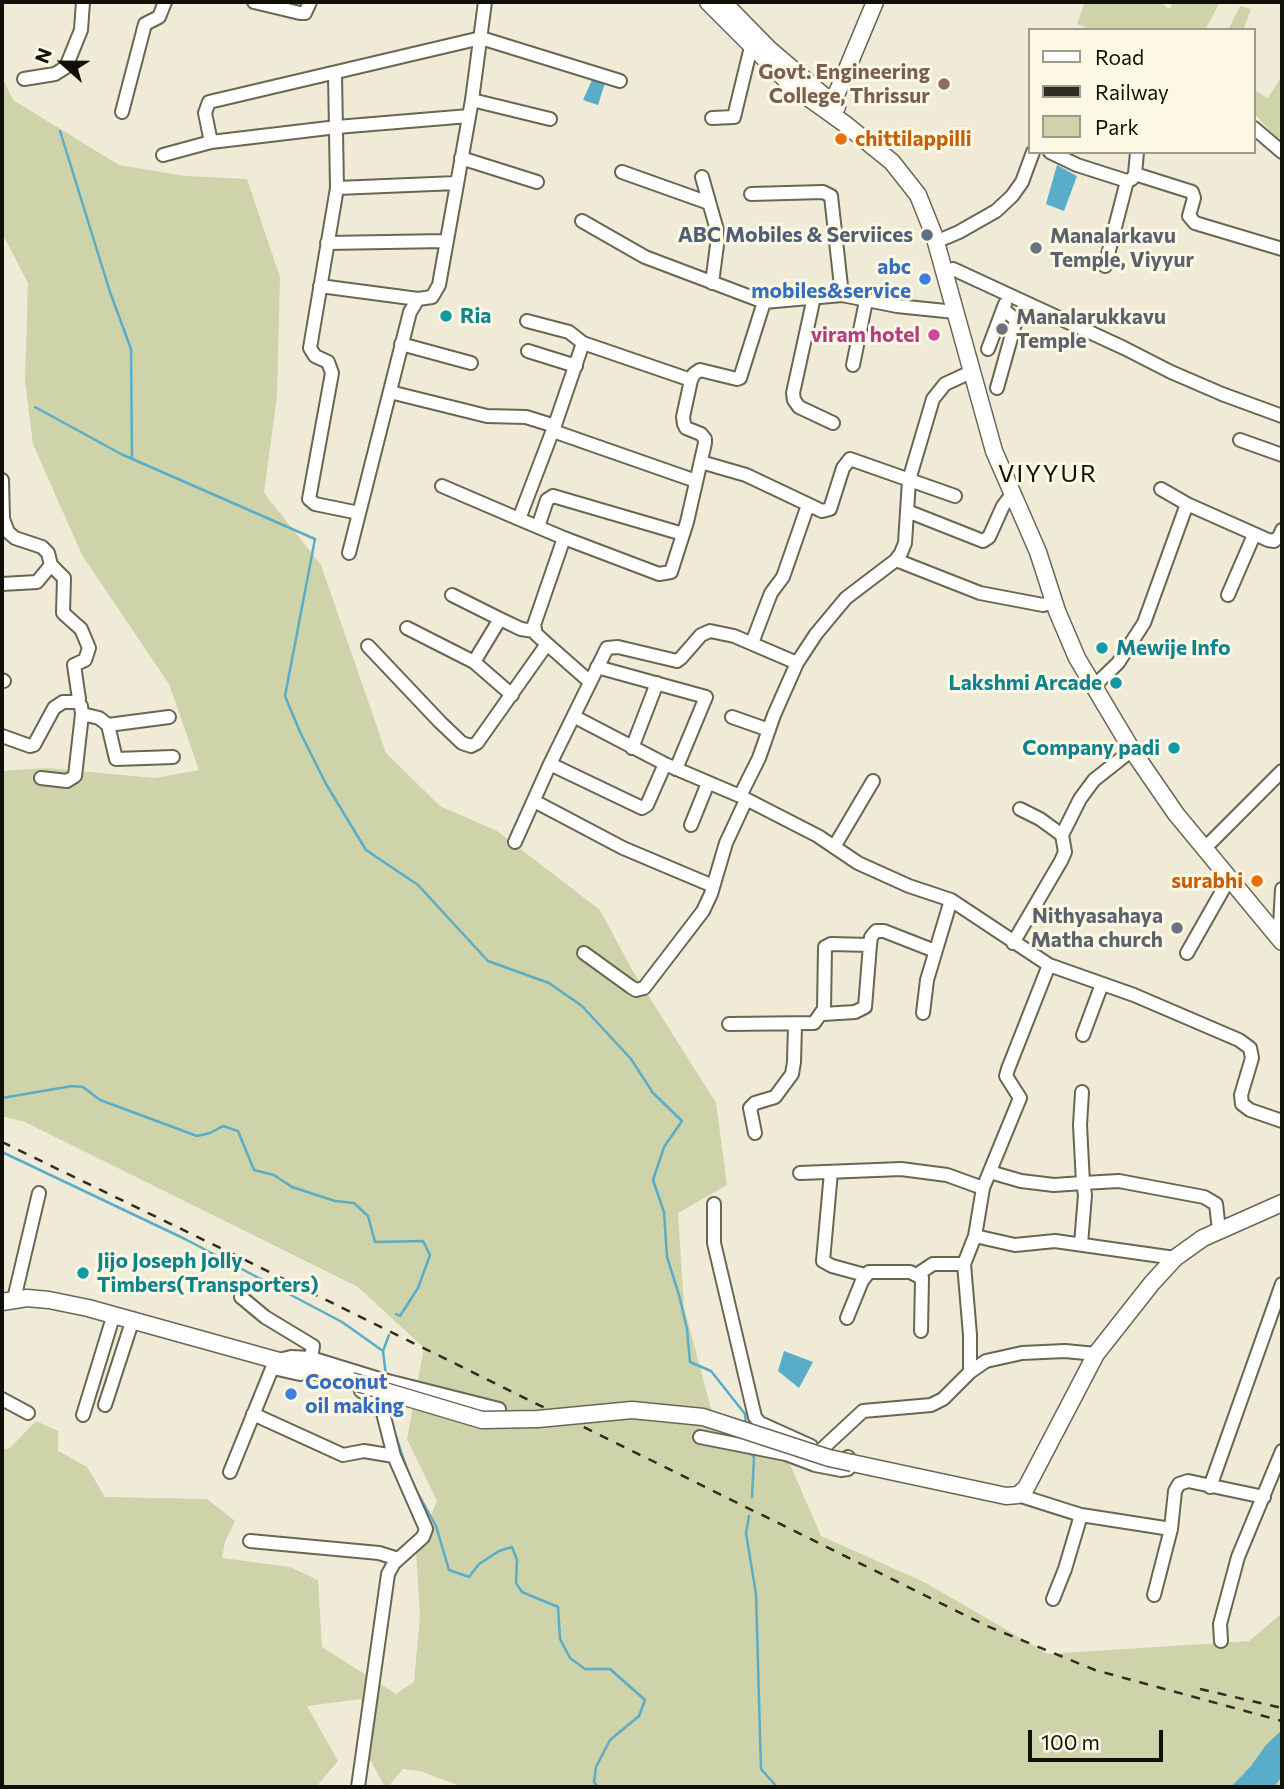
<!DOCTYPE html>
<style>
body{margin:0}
#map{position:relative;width:1284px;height:1789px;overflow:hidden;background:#efebd6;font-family:Commissioner,sans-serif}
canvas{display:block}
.frame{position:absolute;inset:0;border:4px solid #100f08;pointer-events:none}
.legend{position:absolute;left:1028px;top:28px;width:228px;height:126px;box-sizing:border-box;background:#fdf8e3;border:2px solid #9e9b8b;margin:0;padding:9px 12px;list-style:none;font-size:21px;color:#100f08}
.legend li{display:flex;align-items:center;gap:14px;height:35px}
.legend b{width:35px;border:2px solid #9e9b8b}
.north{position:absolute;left:28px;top:28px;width:70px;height:70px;-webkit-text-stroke:5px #fdf8e3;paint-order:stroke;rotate:291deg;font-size:19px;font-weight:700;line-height:28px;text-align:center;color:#100f08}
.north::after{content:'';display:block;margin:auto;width:24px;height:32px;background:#100f08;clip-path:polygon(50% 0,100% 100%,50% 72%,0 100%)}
.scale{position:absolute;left:1028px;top:1730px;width:135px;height:32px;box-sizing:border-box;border:4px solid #100f08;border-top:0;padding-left:9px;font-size:21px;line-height:24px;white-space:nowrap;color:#100f08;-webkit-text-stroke:5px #fdf8e3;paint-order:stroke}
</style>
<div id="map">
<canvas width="1284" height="1789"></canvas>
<div class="frame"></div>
<ul class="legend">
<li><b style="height:9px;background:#fff"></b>Road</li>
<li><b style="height:9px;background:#2e2c23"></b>Railway</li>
<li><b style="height:19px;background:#ced3aa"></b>Park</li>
</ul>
<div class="north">N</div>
<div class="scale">100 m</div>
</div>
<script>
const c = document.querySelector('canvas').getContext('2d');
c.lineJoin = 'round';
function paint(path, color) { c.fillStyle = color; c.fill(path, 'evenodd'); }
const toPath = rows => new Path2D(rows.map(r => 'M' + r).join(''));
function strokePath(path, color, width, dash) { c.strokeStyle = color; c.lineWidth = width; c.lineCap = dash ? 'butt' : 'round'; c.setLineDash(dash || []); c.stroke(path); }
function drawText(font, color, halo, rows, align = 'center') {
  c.font = font + ' Commissioner,sans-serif'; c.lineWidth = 6; c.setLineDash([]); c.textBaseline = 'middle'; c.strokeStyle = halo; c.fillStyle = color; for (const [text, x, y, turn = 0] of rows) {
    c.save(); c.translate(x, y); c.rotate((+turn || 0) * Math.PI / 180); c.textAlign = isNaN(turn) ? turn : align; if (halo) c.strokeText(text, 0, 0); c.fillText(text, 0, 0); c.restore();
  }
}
const green = toPath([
 [1085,2,1159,2,1170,9,1173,2,1220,2,1205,30,1092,30,1077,24],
 [1240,6,1251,9,1243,30,1228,30],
 [1282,76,1282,144,1254,113,1254,90,1268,98],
 [2,77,13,100,119,165,185,176,247,179,280,277,277,396,264,493,321,565,386,753,440,806,497,831,600,910,631,968,716,1103,727,1185,678,1213,684,1307,713,1416,777,1434,821,1536,926,1583,1048,1654,1249,1641,1282,1613,1282,1787,463,1787,420,1771,403,1769,388,1787,385,1787,367,1754,361,1699,307,1706,338,1761,316,1787,2,1787,2,1450,10,1448,36,1421,58,1431,58,1451,87,1467,105,1497,207,1499,235,1521,225,1542,222,1558,290,1567,318,1580,322,1647,396,1694,414,1682,420,1617,416,1550,437,1501,407,1439,424,1348,358,1287,25,1122,2,1116,2,771,47,768,155,778,199,770,169,684,82,555,33,444,25,381,28,283,2,233]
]);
const water = toPath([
 [592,80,605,83,598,105,583,100],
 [1057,165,1077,176,1064,211,1046,204],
 [784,1351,813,1362,799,1388,778,1371],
 [1282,1730,1282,1776,1274,1787,1231,1787,1251,1766,1266,1745]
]);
const stream = toPath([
 [60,131,110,292,131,349,132,459],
 [35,407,121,454,315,539,285,696,300,732,326,784,366,850,418,885,488,961,549,983,582,1006,631,1059,653,1093,682,1121,664,1147,653,1180,664,1212,667,1257,679,1295,687,1329,690,1362,711,1371,745,1414,746,1423],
 [2,1098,72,1086,83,1087,100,1100,197,1136,210,1133,223,1126,238,1131,254,1170,274,1175,292,1187,335,1201,354,1203,368,1216,375,1242,423,1241,430,1255,418,1288,400,1316,396,1314],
 [2,1152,185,1239,342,1322,383,1351],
 [386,1376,383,1351,389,1335],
 [393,1428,409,1475],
 [750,1453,754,1457,752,1497],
 [411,1481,436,1526,449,1570,469,1577,479,1564,499,1551,512,1547,517,1560,516,1583,522,1592,558,1607,560,1639,570,1658,585,1669,610,1669,645,1700,639,1716,610,1740,596,1767,594,1782,598,1787],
 [749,1516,746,1533,756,1594,761,1769,777,1787]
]);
const minor = toPath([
 [254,2,300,13,305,13,310,2],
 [335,74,337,188,310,348,315,356,328,362,332,373,309,499,315,504,359,513],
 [24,79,55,74,66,67,81,30,83,2],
 [472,100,550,119],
 [122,112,145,24,159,17,165,2],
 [712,118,734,117,751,47],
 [1254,128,1282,152],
 [211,142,205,113,209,102,481,38,620,81],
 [1050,152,1077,165,1127,181,1132,179,1135,174,1137,152],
 [163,155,211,142,337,127,469,116],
 [461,158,537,182],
 [622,172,709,203],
 [1135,174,1192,192,1194,198,1189,216,1195,223,1282,249],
 [702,177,717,230,717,245,712,283],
 [337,188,457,183],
 [751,194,823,192,831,196,842,295],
 [582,221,645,257,764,302,842,295,897,306,955,312],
 [945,238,959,232,996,211,1012,196,1022,182,1033,152],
 [327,243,446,241],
 [1105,266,1127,181],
 [953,269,1124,348,1171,372,1222,394,1282,416],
 [320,286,418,299],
 [814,297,793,393,794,400,799,407,833,423],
 [527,321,569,332,583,343,691,380],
 [401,344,471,363],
 [988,349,1005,304],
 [528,351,576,366],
 [853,365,866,301],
 [997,388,1016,320,1003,309],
 [390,392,487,416,526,417,555,426],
 [553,431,696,481],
 [1240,440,1282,455],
 [701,462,746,475,822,511,830,509,843,468,850,459,955,496],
 [2,480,3,519,8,532,15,538,42,547,48,553,51,565,64,578,63,613,81,629,89,648,85,660,74,665,79,699,74,702,63,702,54,708,34,745,30,746,2,736],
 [442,486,519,519],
 [1187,504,1268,540,1274,541,1279,537,1282,530],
 [907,511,983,541,989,537,1003,506,1012,494],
 [538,527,547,500,553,496,683,534],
 [564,538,659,574,671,572,687,522,705,443,705,439,701,434,686,428,684,424,683,417,691,380,694,374,700,370,737,379,740,378,764,302],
 [349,553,410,312,418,299,432,297,439,285,472,100,485,2],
 [896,560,980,593,1043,605,1054,602],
 [2,584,37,582,51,565],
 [452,595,500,619,521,629,534,631],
 [1228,595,1254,535],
 [407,628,474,662,512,695],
 [752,643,771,593,783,577,808,505],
 [547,644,590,682],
 [368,646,440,722,462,743,471,746,477,743,547,644,536,634,534,625,564,538,519,519,556,422,583,343],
 [474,662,500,619],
 [597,667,706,697,676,769],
 [2,680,4,681],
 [1093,687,1118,663,1144,623,1187,504,1161,489],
 [82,714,99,718,108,725,116,759,173,757],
 [575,717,665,764,740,796,818,836,858,863,909,886,951,900,1049,965,1134,995,1239,1040,1250,1048,1252,1058,1241,1095,1242,1104,1250,1110,1282,1121],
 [732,717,769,730],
 [108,725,169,717],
 [632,748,657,683],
 [550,764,642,808,647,805,665,764],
 [41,778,67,781,75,776,82,714,81,706],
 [740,796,759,758,774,715,797,663,816,634,846,598,896,560,901,553,905,543,909,480,933,399,945,384,971,372],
 [534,801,623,848,713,886],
 [1020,809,1040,819,1062,835],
 [691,825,708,783],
 [515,842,550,764,607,648,618,647,677,661,681,658,701,635,710,631,734,636,797,663],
 [1211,842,1282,771],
 [834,847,873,781],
 [1280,926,1282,889],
 [1013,943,1061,861,1065,852,1062,835,1080,799,1094,780,1132,750],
 [584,953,631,987,636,990,644,988,703,911,711,894,726,843,746,800],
 [1187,953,1229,879],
 [923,1013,927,980,951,900],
 [823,1014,855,1012,865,1007,870,945,871,937,876,931,884,931,935,951],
 [729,1024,814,1023,824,1009,825,947,831,944,870,945],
 [1083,1035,1102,984],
 [755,1133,750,1108,755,1103,775,1097,792,1074,794,1062,795,1025],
 [831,1172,823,1261,832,1266,865,1275],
 [990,1172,1021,1181,1054,1185,1083,1183,1080,1125,1082,1092],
 [800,1173,901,1169,947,1175,983,1188],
 [714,1204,714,1243,755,1417,760,1423,811,1446],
 [975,1236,983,1188,1020,1098,1006,1076,1008,1069,1049,965],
 [1081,1244,1085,1195,1083,1183,1119,1181,1204,1197,1216,1204,1219,1230],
 [918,1274,933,1264,964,1264],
 [241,1297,265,1317,313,1346,311,1358],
 [14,1299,39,1193],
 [847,1318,862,1281,869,1272,910,1272,922,1278,921,1331],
 [273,1368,300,1374],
 [970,1372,970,1335,964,1264,975,1236,1015,1245,1055,1241,1175,1258],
 [2,1399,28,1413],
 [105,1405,133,1319],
 [253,1414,343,1455,364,1451,394,1456],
 [83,1415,114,1314],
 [700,1437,786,1454,815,1465,841,1470,848,1469,852,1463,848,1457],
 [821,1450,863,1411,931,1405,943,1399,970,1372,986,1361,1022,1353,1065,1351,1096,1354],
 [230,1472,275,1361,291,1357,311,1358,376,1378,499,1409],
 [1210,1487,1282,1284],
 [1018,1495,1081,1515,1065,1569,1053,1599],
 [1081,1515,1171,1529],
 [250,1541,379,1553,398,1559],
 [1154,1595,1171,1529,1175,1491,1179,1484,1188,1481,1264,1497],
 [1221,1641,1220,1624,1238,1557,1282,1451],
 [358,1787,388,1574,394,1563,423,1537,426,1529,394,1456,380,1401,361,1391]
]);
const major = toPath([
 [708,2,792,86,845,124,892,162,918,195,934,235,994,451,1038,552,1057,611,1077,658,1132,750,1176,814,1282,942],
 [723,2,769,49,837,107],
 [829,112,875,2],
 [2,1302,27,1298,49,1300,88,1308,351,1381],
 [852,1463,1006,1496,1018,1495,1026,1488,1096,1354,1152,1283,1175,1258,1203,1238,1282,1203]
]);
const rail = toPath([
 [2,1142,243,1259,987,1626,1095,1670,1282,1721],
 [1200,1689,1282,1708]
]);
const majorBridge = toPath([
 [351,1381,482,1420,538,1419,632,1410,703,1417,829,1458,852,1463]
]);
const markers = [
 [944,84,7,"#8d6e63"],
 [841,139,7,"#e8710a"],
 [927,235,7,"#5c6f8a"],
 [1036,248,7,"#6b7280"],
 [925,279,7,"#3f7fe0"],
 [446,316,7,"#0f9aa8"],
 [1002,329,7,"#6b7280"],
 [934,335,7,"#d1479c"],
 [1102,648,7,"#0f9aa8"],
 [1116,683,7,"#0f9aa8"],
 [1174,748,7,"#0f9aa8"],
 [1257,881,7,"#e8710a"],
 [1177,928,7,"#6b7280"],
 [83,1273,7,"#0f9aa8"],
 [291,1394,7,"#3f7fe0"]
];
const educationNames = [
 ["Govt. Engineering",930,72],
 ["College, Thrissur",930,96]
];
const foodNames = [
 ["chittilappilli",855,139],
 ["surabhi",1243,881,"right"]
];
const serviceNames = [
 ["ABC Mobiles & Serviices",913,235]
];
const worshipNames = [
 ["Manalarkavu",1050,236],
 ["Temple, Viyyur",1050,260],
 ["Manalarukkavu",1016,317],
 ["Temple",1016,341],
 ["Nithyasahaya",1163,916,"right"],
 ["Matha church",1163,940,"right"]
];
const shopNames = [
 ["abc",911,267],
 ["mobiles&service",911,291],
 ["Coconut",305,1382,"left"],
 ["oil making",305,1406,"left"]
];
const cultureNames = [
 ["Ria",460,316],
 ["Mewije Info",1116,648],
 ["Lakshmi Arcade",1102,683,"right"],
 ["Company padi",1160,748,"right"],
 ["Jijo Joseph Jolly",97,1261],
 ["Timbers(Transporters)",97,1285]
];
const hotelNames = [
 ["viram hotel",920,335]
];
const quarterNames = [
 ["VIYYUR",1048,474]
];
paint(green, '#ced3aa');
paint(water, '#59adc8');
strokePath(stream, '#59adc8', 2.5);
strokePath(minor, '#6a6653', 16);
strokePath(major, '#6a6653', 19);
strokePath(minor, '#fff', 12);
strokePath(major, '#fff', 16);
strokePath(rail, '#2e2c23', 2.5, [9, 9]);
strokePath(majorBridge, '#6a6653', 19, []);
strokePath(majorBridge, '#fff', 16);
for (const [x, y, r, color] of markers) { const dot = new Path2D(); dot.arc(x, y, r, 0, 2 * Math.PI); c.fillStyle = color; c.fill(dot); strokePath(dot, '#fdf8e3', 2.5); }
drawText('bold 21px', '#785e54', '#fdf8e3', educationNames, 'right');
drawText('bold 21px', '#c56008', '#fdf8e3', foodNames, 'left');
drawText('bold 21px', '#4e5e75', '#fdf8e3', serviceNames, 'right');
drawText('bold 21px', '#5b616d', '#fdf8e3', worshipNames, 'left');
drawText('bold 21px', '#366cbe', '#fdf8e3', shopNames, 'right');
drawText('bold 21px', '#0d838f', '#fdf8e3', cultureNames, 'left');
drawText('bold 21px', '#b23c85', '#fdf8e3', hotelNames, 'right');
c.letterSpacing = '2px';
drawText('24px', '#100f08', '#fdf8e3', quarterNames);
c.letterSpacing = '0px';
</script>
